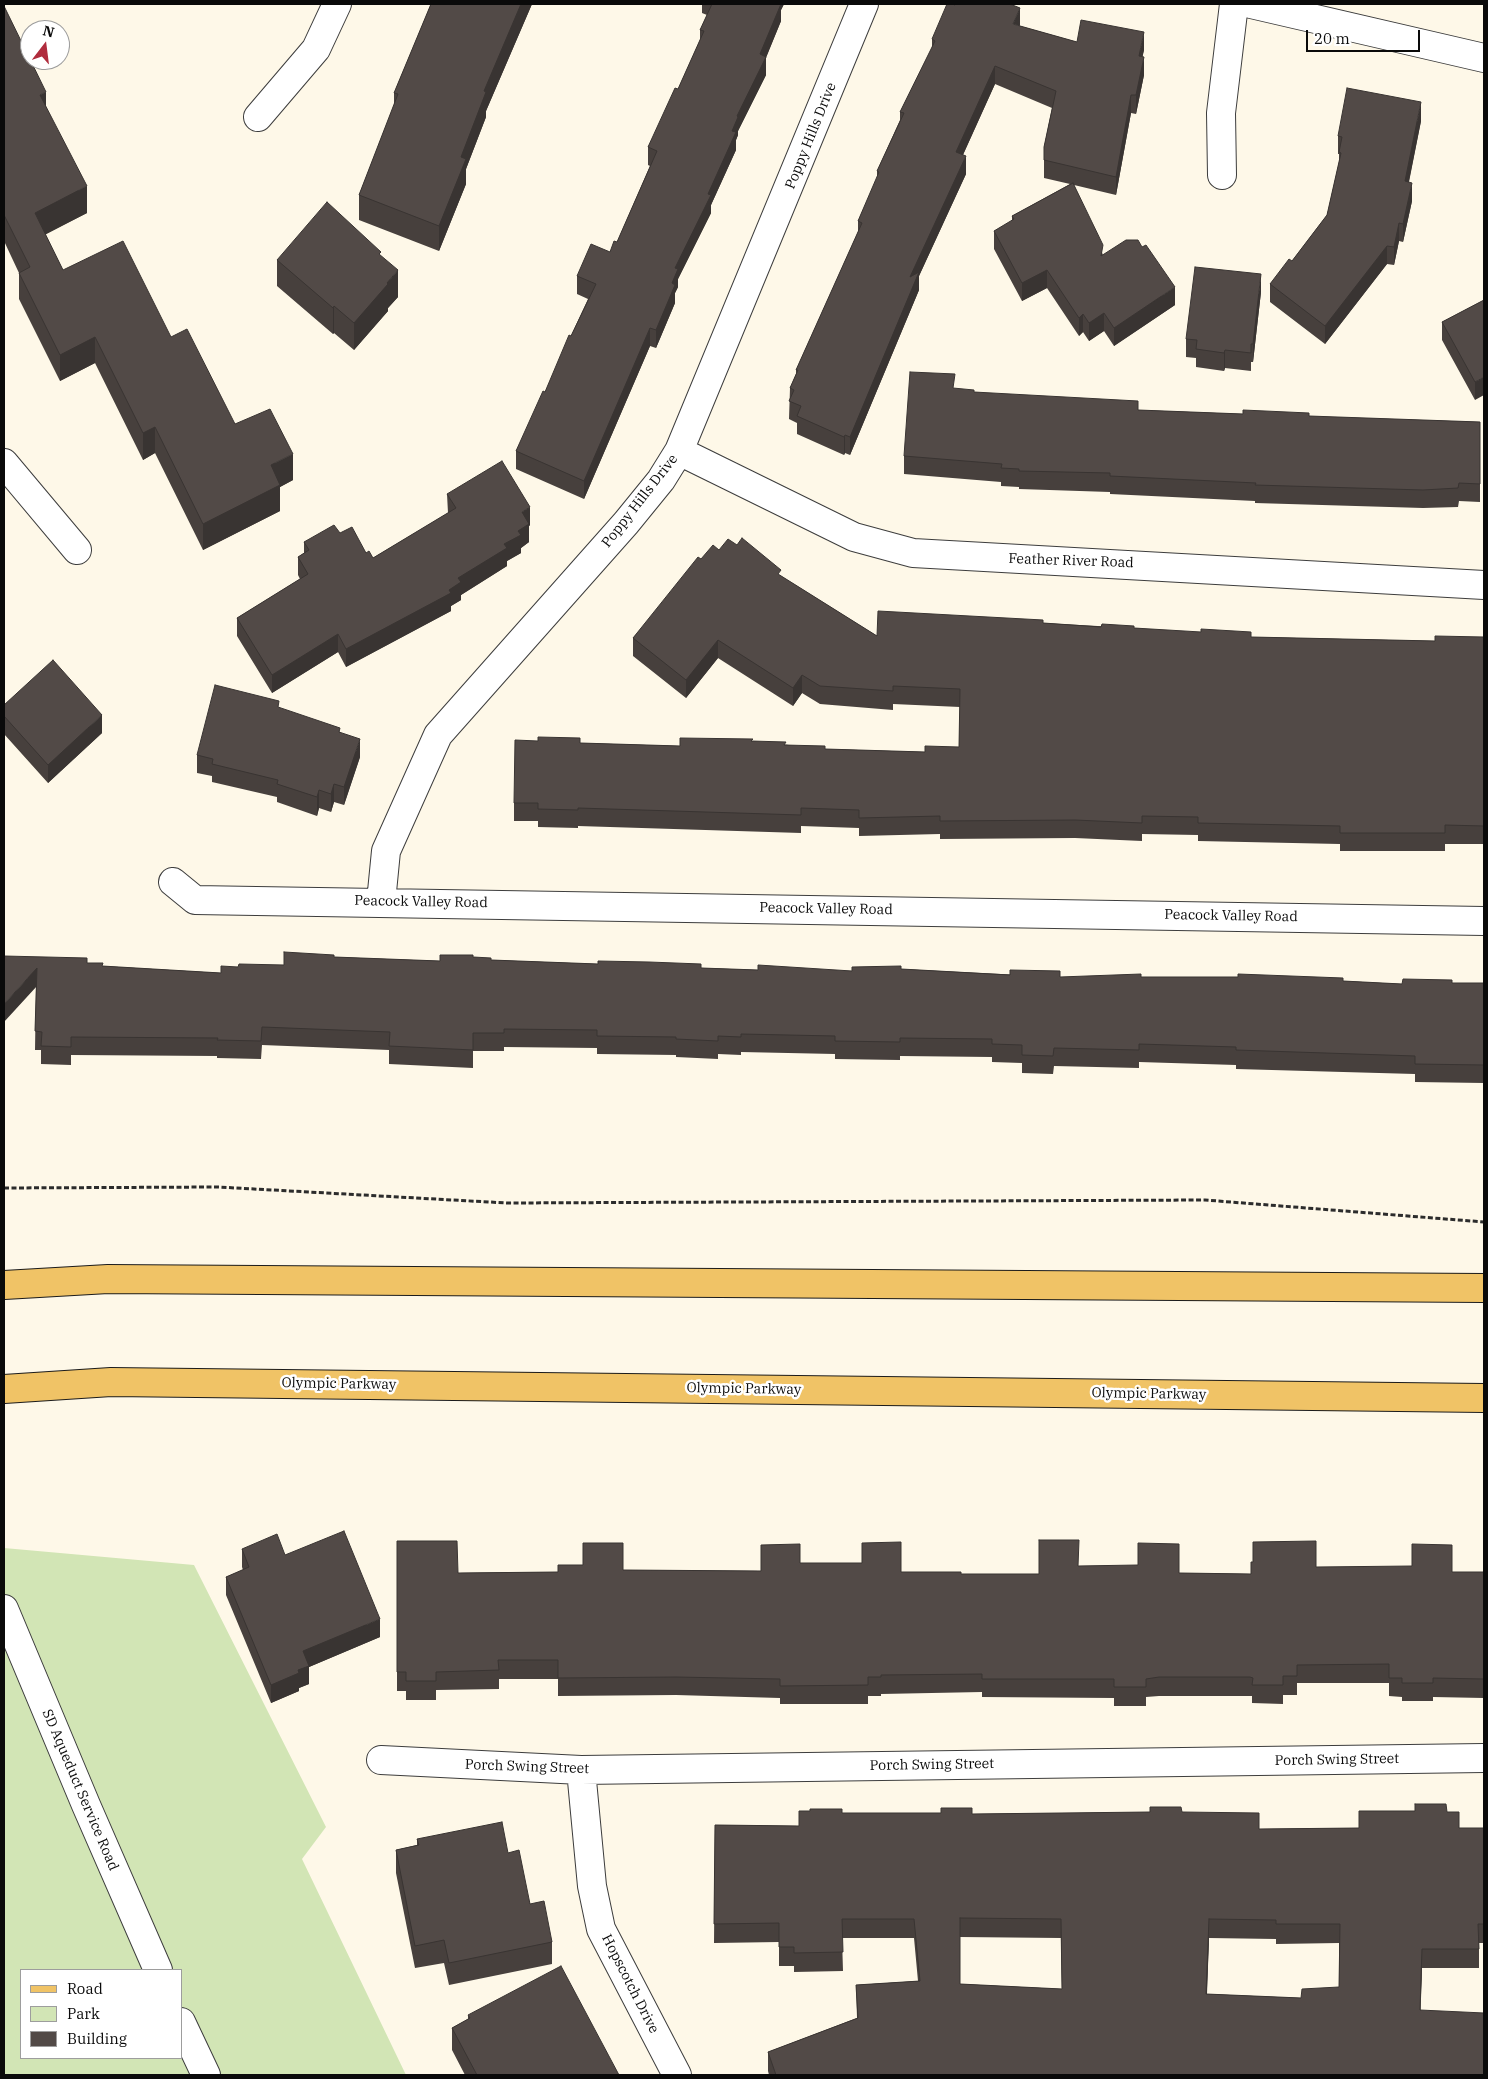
<!DOCTYPE html>
<style>
body{margin:0}
#map{position:relative;width:1488px;height:2079px;overflow:hidden;background:#fef8e8;font-family:"IBM Plex Serif",serif}
canvas{display:block}
.frame{position:absolute;inset:0;border:5px solid #0a0a0a;pointer-events:none}
.legend{position:absolute;left:20px;top:1969px;width:162px;height:90px;box-sizing:border-box;background:#fff;border:1px solid #9d9d9d;margin:0;padding:6px 9px;list-style:none;font-size:15px;color:#0a0a0a}
.legend li{display:flex;align-items:center;gap:10px;height:25px}
.legend b{width:25px;border:1px solid #9d9d9d}
.north{position:absolute;left:20px;top:20px;width:50px;height:50px;box-sizing:border-box;background:#fff;border:1px solid #9d9d9d;border-radius:50%;rotate:15deg;font-size:14px;font-weight:700;line-height:20px;text-align:center;color:#0a0a0a}
.north::after{content:'';display:block;margin:auto;width:18px;height:22px;background:#b02c3d;clip-path:polygon(50% 0,100% 100%,50% 72%,0 100%)}
.scale{position:absolute;left:1306px;top:30px;width:114px;height:22px;box-sizing:border-box;border:2px solid #0a0a0a;border-top:0;padding-left:6px;font-size:15px;line-height:18px;white-space:nowrap;color:#0a0a0a;-webkit-text-stroke:4px #fff;paint-order:stroke}
</style>
<div id="map">
<canvas width="1488" height="2079"></canvas>
<div class="frame"></div>
<ul class="legend">
<li><b style="height:6px;background:#f0c366"></b>Road</li>
<li><b style="height:14px;background:#d2e5b5"></b>Park</li>
<li><b style="height:14px;background:#524a47"></b>Building</li>
</ul>
<div class="north">N</div>
<div class="scale">20 m</div>
</div>
<script>
const c = document.querySelector('canvas').getContext('2d');
c.lineJoin = 'round';
function paint(path, color) { c.fillStyle = color; c.fill(path, 'evenodd'); }
const toPath = rows => new Path2D(rows.map(r => 'M' + r).join(''));
function strokePath(path, color, width, dash) { c.strokeStyle = color; c.lineWidth = width; c.lineCap = dash ? 'butt' : 'round'; c.setLineDash(dash || []); c.stroke(path); }
function drawText(font, color, halo, rows, align = 'center') {
  c.font = font + ' "IBM Plex Serif",serif'; c.lineWidth = 5; c.setLineDash([]); c.textBaseline = 'middle'; c.strokeStyle = halo; c.fillStyle = color; for (const [text, x, y, turn = 0] of rows) {
    c.save(); c.translate(x, y); c.rotate((+turn || 0) * Math.PI / 180); c.textAlign = isNaN(turn) ? turn : align; if (halo) c.strokeText(text, 0, 0); c.fillText(text, 0, 0); c.restore();
  }
}
const green = toPath([
 [4,1548,194,1565,326,1827,302,1859,406,2075,4,2075],
 [21,1970,181,1970,181,2058,21,2058]
]);
const path = toPath([
 [4,1188,218,1187,507,1203,1205,1200,1484,1222]
]);
const minor = toPath([
 [1251,4,1484,58],
 [258,117,316,49,337,4],
 [1222,175,1221,113,1234,4],
 [679,451,854,537,913,553,1484,585],
 [4,463,77,550],
 [173,882,195,900,1484,921],
 [381,902,386,851,438,735,626,523,661,480,679,451,864,4],
 [4,1609,86,1805,158,1970],
 [381,1760,581,1770,1484,1758],
 [581,1770,592,1886,601,1929,677,2075],
 [181,2022,206,2075]
]);
const major = toPath([
 [4,1285,108,1279,1484,1288],
 [4,1389,111,1382,1484,1398]
]);
const wall = toPath([
 [431,4,532,4,486,111,486,117,466,169,466,184,439,251,359,220,359,195,394,105,394,93],
 [702,4,784,4,781,10,781,21,766,57,766,75,738,131,738,135,736,140,736,150,711,205,711,213,678,279,678,287,675,293,675,303,656,348,650,346,584,499,516,469,516,451,545,392,588,299,577,294,577,276,610,252,617,242,650,166,648,165,648,147,678,89,700,40,700,30,707,15,702,13],
 [4,6,46,107,87,213,45,234,63,270,171,337,235,424,293,480,280,487,280,511,203,550,155,453,143,460,95,363,60,381,19,299,19,273,4,241],
 [1020,26,1077,42,1144,50,1142,57,1144,75,1136,114,1131,113,1116,195,1074,185,1103,255,1175,305,1114,346,1104,331,1089,341,1083,332,1079,336,1047,288,1022,301,994,249,994,231,1012,221,1012,216,1070,184,1044,178,1044,147,1052,108,995,84,963,155,966,174,919,276,919,290,850,455,845,453,844,455,797,434,797,423,789,419,790,388,796,374,796,370,858,232,858,221,877,178,877,171,900,120,900,112,932,48,932,39],
 [1421,121,1409,182,1412,201,1403,242,1399,241,1394,265,1387,264,1325,344,1270,302,1270,284,1292,261,1327,215,1339,162,1339,154,1338,154,1338,136],
 [381,256,398,297,388,308,388,311,354,350,334,333,333,334,277,286,277,260],
 [1261,292,1253,362,1251,362,1251,371,1225,368,1224,371,1196,367,1196,358,1186,357,1186,339],
 [1484,300,1475,400,1442,340,1442,322],
 [955,389,974,392,1138,410,1243,414,1480,422,1480,502,1459,501,1458,507,1423,508,1255,503,1255,501,1110,494,1110,492,1019,489,1019,487,1001,486,1001,482,904,474,904,456],
 [447,494,530,525,529,526,529,542,521,548,521,553,507,561,507,566,461,595,461,600,451,606,451,611,346,667,338,652,272,693,237,636,237,618,300,579,298,575,298,557,304,553,304,542,340,533,373,558,448,513],
 [719,550,781,576,877,636,1043,623,1134,628,1251,637,1435,641,1484,637,1484,844,1445,844,1445,851,1340,851,1340,844,1198,841,1198,835,1142,834,1142,841,1075,838,940,839,940,834,859,836,859,828,801,826,801,833,578,826,578,828,538,827,538,821,514,821,514,803,580,743,680,746,753,741,825,749,925,752,959,747,960,707,893,704,893,710,820,704,802,693,793,706,718,658,686,698,633,656,633,638,701,559],
 [4,705,102,733,48,783,4,734],
 [279,708,340,732,360,757,344,805,334,802,331,812,319,808,317,816,277,802,277,797,212,782,212,776,197,773,197,755],
 [4,956,87,963,102,966,221,973,238,967,284,965,334,957,440,961,473,957,491,960,758,970,852,971,901,969,1060,977,1141,977,1343,981,1402,984,1484,983,1484,1083,1415,1082,1415,1074,1236,1069,1236,1065,1139,1062,1139,1068,1054,1066,1053,1074,1022,1073,1022,1063,992,1062,992,1057,900,1056,900,1060,835,1059,835,1054,741,1052,741,1055,718,1054,718,1059,676,1057,676,1055,597,1054,597,1048,504,1047,504,1051,473,1051,473,1068,389,1064,389,1050,262,1045,261,1059,217,1058,217,1056,71,1055,71,1065,41,1064,41,1050,35,1050,36,986],
 [397,1541,458,1573,558,1572,623,1570,761,1571,800,1563,901,1572,961,1574,1039,1574,1078,1566,1179,1573,1251,1574,1316,1567,1452,1572,1484,1572,1484,1698,1433,1697,1433,1701,1402,1701,1402,1697,1389,1696,1389,1683,1297,1683,1297,1695,1283,1695,1283,1704,1252,1703,1252,1696,1159,1696,1146,1697,1146,1706,1114,1706,1114,1698,982,1697,982,1692,881,1694,881,1696,868,1696,868,1704,780,1704,780,1698,676,1695,558,1696,558,1679,499,1679,499,1689,436,1690,436,1700,406,1700,406,1691,397,1691],
 [242,1549,285,1555,380,1637,309,1667,309,1684,299,1688,299,1691,271,1703,226,1595,226,1577,243,1570,242,1567],
 [1182,1812,1259,1829,1359,1828,1447,1812,1459,1828,1484,1828,1484,1943,1479,1943,1479,1968,1422,1968,1420,2010,1484,2075,769,2075,768,2071,768,2052,857,2018,856,1985,918,1981,914,1938,842,1938,843,1971,794,1972,794,1966,779,1966,779,1942,714,1943,715,1825,799,1826,842,1813,972,1814],
 [960,1937,1061,1938,1062,1989,960,1984],
 [1209,1938,1276,1939,1276,1944,1339,1943,1339,1987,1301,1998,1207,1994],
 [417,1839,508,1853,530,1904,552,1942,552,1964,449,1985,444,1963,415,1968,396,1873,396,1850,417,1845],
 [468,2015,619,2075,465,2075,452,2050,452,2028,468,2019]
]);
const shadedWall = toPath([
 [521,4,532,4,486,111,486,117,466,169,466,184,439,251,439,226,461,157,484,91],
 [777,4,784,4,781,10,781,21,766,58,766,57,766,75,738,131,738,135,736,140,736,150,711,205,711,213,678,279,678,287,675,293,675,303,656,348,656,330,672,283,675,268,708,194,760,54],
 [1020,8,1020,26,1013,24],
 [1144,32,1144,50,1139,74,1139,56],
 [1144,57,1144,75,1136,114,1136,95],
 [995,66,995,84,956,170,956,152],
 [46,92,46,118,40,95],
 [1131,95,1131,113,1116,195,1116,177],
 [1421,102,1421,121,1405,200,1405,181],
 [966,156,966,174,919,276,919,290,850,455,850,437,910,277],
 [1412,183,1412,201,1403,242,1403,224],
 [87,186,87,213,35,240,35,213],
 [1399,223,1399,241,1394,265,1394,247],
 [1387,246,1387,264,1325,344,1325,326],
 [398,270,398,297,388,308,388,311,354,350,354,323],
 [1047,270,1047,288,1022,301,1022,283],
 [1261,274,1261,292,1253,362,1253,344],
 [1175,287,1175,305,1114,346,1114,328],
 [334,306,334,333,333,334,333,308],
 [1104,313,1104,331,1089,341,1089,323],
 [1083,314,1083,332,1079,336,1079,318],
 [650,328,650,346,584,499,584,481],
 [95,337,95,363,60,381,60,355],
 [1225,350,1225,368,1224,371,1224,353],
 [1484,377,1484,395,1475,400,1475,382],
 [155,427,155,453,143,460,143,433],
 [845,435,845,453,844,455,844,437],
 [293,454,293,480,280,487,280,511,203,550,203,524,271,465],
 [530,507,530,525,529,526,529,542,521,548,521,553,507,561,507,566,461,595,461,600,451,606,451,611,346,667,346,649,449,590,458,578,504,544,518,531,522,512],
 [338,634,338,652,272,693,272,675],
 [718,640,718,658,686,698,686,680],
 [802,675,802,693,793,706,793,688],
 [102,715,102,733,48,783,48,765],
 [360,739,360,757,344,805,344,787],
 [334,784,334,802,331,812,331,794],
 [319,790,319,808,317,816,317,797],
 [37,968,37,986,4,1022,4,1004],
 [380,1619,380,1637,309,1667,309,1684,299,1688,299,1691,271,1703,271,1685,298,1670,303,1651],
 [1209,1919,1209,1938,1206,2013,1206,1994],
 [1422,1949,1422,1968,1420,2029,1420,2010]
]);
const building = toPath([
 [431,4,521,4,484,91,486,92,461,157,466,159,439,226,359,195,398,94,394,93,431,4],
 [712,4,781,4,760,54,766,57,737,116,738,117,732,131,736,132,708,194,711,195,675,268,678,269,672,283,675,285,656,330,650,328,584,481,516,451,543,391,545,392,569,335,571,336,596,284,577,276,591,244,610,252,614,241,617,242,657,151,648,147,675,88,678,89,704,31,700,30,712,4],
 [947,4,952,4,955,5,955,4,1010,4,1020,8,1013,24,1077,42,1081,20,1144,32,1139,56,1144,57,1136,95,1131,95,1116,177,1044,160,1044,147,1056,91,995,66,956,152,966,156,910,277,919,272,850,437,845,435,844,437,797,416,801,406,789,401,794,390,790,388,798,370,796,370,862,223,858,221,879,172,877,171,904,113,900,112,935,41,932,39,947,4],
 [4,6,46,92,40,95,87,186,35,213,63,270,123,241,171,337,187,329,235,424,270,409,293,454,271,465,280,485,203,524,155,427,143,433,95,337,60,355,19,273,30,267,4,215,4,6],
 [1347,88,1421,102,1405,181,1412,183,1403,224,1399,223,1394,247,1387,246,1325,326,1270,284,1289,259,1292,261,1327,215,1341,153,1339,152,1342,137,1338,136,1347,88],
 [1073,183,1103,245,1101,256,1126,240,1138,240,1142,247,1146,245,1175,287,1114,328,1104,313,1089,323,1083,314,1079,318,1047,270,1022,283,994,231,1014,219,1012,216,1073,183],
 [327,202,381,252,379,254,398,270,387,283,388,284,354,323,334,306,333,308,277,260,327,202],
 [1195,267,1261,274,1253,344,1251,344,1251,353,1225,350,1224,353,1196,349,1197,340,1186,339,1195,267],
 [1484,300,1484,377,1475,382,1442,322,1484,300],
 [910,372,955,374,953,388,974,390,974,392,1138,401,1138,410,1243,414,1243,410,1309,413,1309,416,1480,422,1480,484,1459,483,1458,488,1423,490,1255,485,1256,483,1110,476,1110,473,1019,471,1019,469,1001,468,1002,464,904,456,910,372],
 [502,461,530,507,522,512,529,524,518,531,521,535,504,544,507,548,458,578,461,582,449,590,451,593,346,649,338,634,272,675,237,618,308,574,298,557,309,550,304,542,334,525,340,533,352,527,366,553,369,551,373,558,456,508,447,494,502,461],
 [742,538,781,570,778,574,877,636,878,611,1043,620,1043,623,1101,627,1102,624,1134,626,1134,628,1201,632,1201,629,1251,632,1251,637,1435,641,1435,636,1484,637,1484,826,1445,825,1445,833,1340,833,1340,826,1198,823,1198,817,1142,816,1142,823,1075,820,940,821,940,816,859,818,859,810,801,808,801,815,578,808,578,810,538,809,538,803,514,803,515,740,538,741,538,737,580,738,580,743,680,746,680,738,753,739,751,741,786,742,784,745,825,746,825,749,925,752,925,746,959,747,960,689,893,686,893,691,820,686,802,675,793,688,718,640,686,680,633,638,698,557,701,559,713,545,719,550,728,539,737,545,742,538],
 [53,660,102,715,48,765,4,716,4,705,53,660],
 [215,685,279,701,278,707,340,728,339,732,360,739,344,787,334,784,331,794,319,790,317,797,277,784,278,780,212,764,213,759,197,755,215,685],
 [284,952,334,955,334,957,440,961,440,955,473,955,473,957,491,958,491,960,598,964,598,961,649,962,701,964,701,968,758,970,758,965,852,971,852,967,901,966,901,969,1010,975,1010,970,1060,971,1060,977,1141,974,1141,977,1238,977,1238,974,1343,978,1343,981,1402,984,1403,979,1452,980,1452,983,1484,983,1484,1065,1415,1064,1415,1056,1236,1050,1236,1047,1139,1044,1139,1050,1054,1048,1053,1056,1022,1055,1022,1045,992,1044,992,1039,900,1038,900,1042,835,1041,835,1036,741,1034,741,1037,718,1036,718,1041,676,1039,676,1037,597,1036,597,1030,504,1029,504,1033,473,1033,473,1050,389,1046,390,1032,262,1027,261,1041,217,1040,218,1038,71,1037,71,1047,41,1046,42,1032,35,1031,37,968,4,1004,4,956,87,958,87,963,103,963,102,966,221,973,221,966,238,967,239,964,284,965,284,952],
 [344,1531,380,1619,303,1651,309,1666,298,1670,299,1673,271,1685,226,1577,249,1567,242,1549,277,1534,285,1555,344,1531],
 [1039,1540,1079,1540,1078,1566,1138,1565,1138,1543,1179,1544,1179,1573,1251,1574,1251,1562,1253,1562,1253,1542,1316,1541,1316,1567,1412,1566,1412,1544,1452,1545,1452,1572,1484,1572,1484,1679,1433,1678,1433,1683,1402,1683,1402,1678,1389,1678,1389,1664,1297,1665,1297,1676,1283,1676,1283,1685,1252,1685,1253,1678,1250,1677,1159,1677,1146,1679,1146,1687,1114,1687,1114,1679,982,1679,982,1674,881,1675,881,1677,868,1677,868,1685,780,1686,780,1679,676,1677,558,1678,558,1660,498,1660,499,1670,436,1672,436,1681,406,1681,406,1672,397,1672,397,1541,457,1541,458,1573,558,1572,558,1565,583,1565,583,1543,623,1543,623,1570,761,1571,761,1545,800,1544,800,1563,862,1563,862,1543,901,1542,901,1572,961,1572,961,1574,1039,1574,1039,1540],
 [1415,1804,1446,1804,1447,1812,1459,1812,1459,1828,1484,1828,1484,1924,1478,1924,1479,1949,1422,1949,1420,2010,1484,2013,1484,2075,776,2075,768,2052,858,2018,856,1985,920,1981,914,1919,842,1919,843,1952,794,1953,794,1947,779,1947,779,1923,714,1924,715,1825,799,1826,799,1811,810,1811,810,1809,842,1809,842,1813,941,1813,941,1808,972,1808,972,1814,1150,1812,1150,1807,1181,1807,1182,1812,1259,1813,1259,1829,1359,1828,1359,1811,1415,1811,1415,1804],
 [960,1918,1061,1919,1062,1989,960,1984,960,1918],
 [1209,1919,1276,1920,1276,1924,1340,1924,1339,1987,1302,1989,1301,1998,1206,1994,1209,1919],
 [502,1822,508,1853,519,1850,530,1904,544,1901,552,1942,449,1963,444,1940,415,1946,396,1850,419,1845,417,1839,502,1822],
 [561,1966,619,2075,477,2075,452,2028,470,2018,468,2015,561,1966]
]);
const streetNames = [
 ["Poppy Hills Drive",811,136,-68],
 ["Poppy Hills Drive",640,501,-52],
 ["Feather River Road",1071,561,2],
 ["Peacock Valley Road",421,902,1],
 ["Peacock Valley Road",826,909,1],
 ["Peacock Valley Road",1231,916,1],
 ["Olympic Parkway",339,1384,1],
 ["Olympic Parkway",744,1389,1],
 ["Olympic Parkway",1149,1394,1],
 ["Porch Swing Street",1337,1760,-1],
 ["Porch Swing Street",932,1765,-1],
 ["Porch Swing Street",527,1767,2],
 ["SD Aqueduct Service Road",80,1790,67],
 ["Hopscotch Drive",630,1984,63]
];
paint(green, '#d2e5b5');
strokePath(minor, '#3d3d3d', 30);
strokePath(major, '#1b1b1b', 30);
strokePath(path, '#2c2c2c', 3, [5, 2.5]);
strokePath(minor, '#fff', 28);
strokePath(major, '#f0c366', 28);
paint(wall, '#47403d');
paint(shadedWall, '#393432');
paint(building, '#524a47');
strokePath(building, '#393432', 1);
drawText('14px', '#0a0a0a', '#fff', streetNames);
</script>
